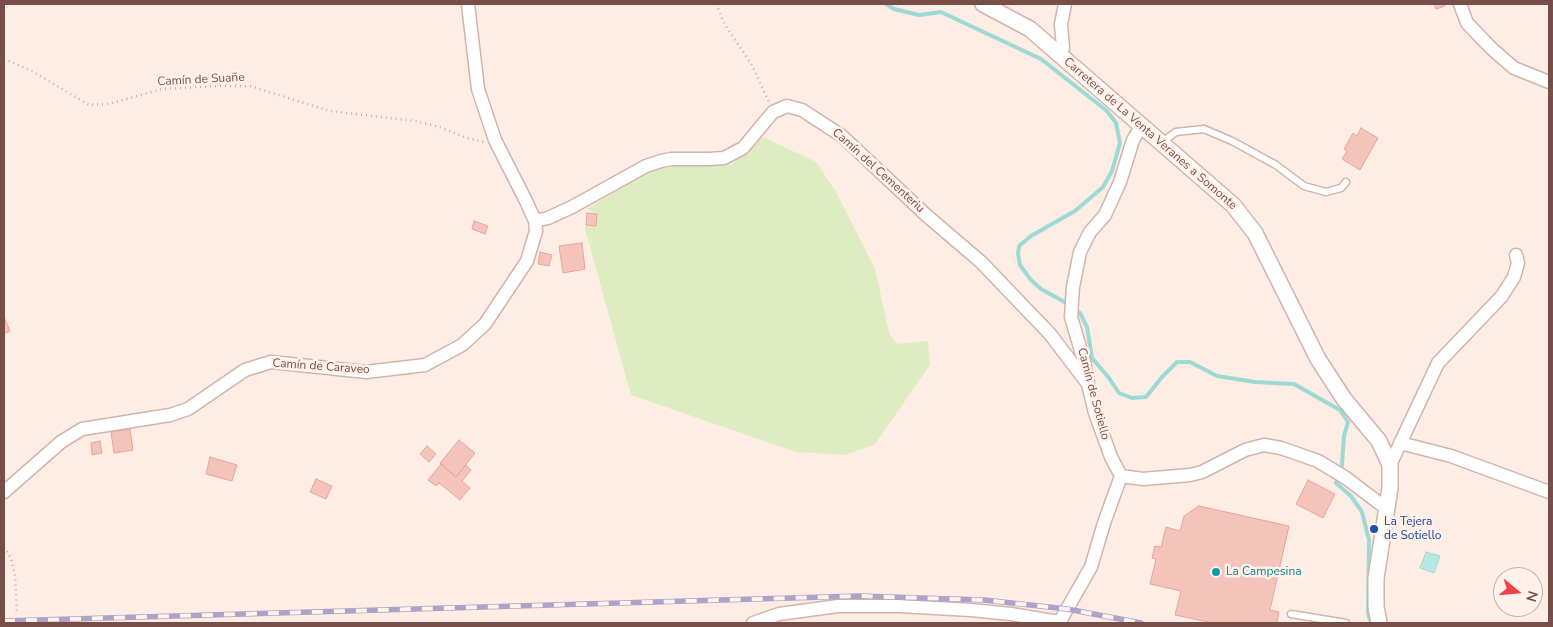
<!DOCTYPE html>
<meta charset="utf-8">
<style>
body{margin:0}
#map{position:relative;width:1553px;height:627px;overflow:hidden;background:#fdede4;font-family:"Nunito Sans",sans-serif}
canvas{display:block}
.frame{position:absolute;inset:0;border:5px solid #774e48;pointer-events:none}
.north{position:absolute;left:1493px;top:567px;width:50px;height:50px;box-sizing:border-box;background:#fff2eb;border:1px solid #c9b0aa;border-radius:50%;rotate:107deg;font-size:14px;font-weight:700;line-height:20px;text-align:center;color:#774e48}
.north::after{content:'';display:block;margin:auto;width:18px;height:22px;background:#ed4346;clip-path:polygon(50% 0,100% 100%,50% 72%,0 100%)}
</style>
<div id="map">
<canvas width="1553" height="627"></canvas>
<div class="frame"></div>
<div class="north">N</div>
</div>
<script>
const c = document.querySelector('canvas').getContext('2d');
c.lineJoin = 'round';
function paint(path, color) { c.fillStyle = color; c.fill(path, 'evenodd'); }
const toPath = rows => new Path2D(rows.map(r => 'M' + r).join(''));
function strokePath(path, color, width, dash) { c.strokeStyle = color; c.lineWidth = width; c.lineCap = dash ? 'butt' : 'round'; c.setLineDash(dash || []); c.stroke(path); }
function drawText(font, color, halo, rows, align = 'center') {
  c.font = font + ' "Nunito Sans",sans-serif'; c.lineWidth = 5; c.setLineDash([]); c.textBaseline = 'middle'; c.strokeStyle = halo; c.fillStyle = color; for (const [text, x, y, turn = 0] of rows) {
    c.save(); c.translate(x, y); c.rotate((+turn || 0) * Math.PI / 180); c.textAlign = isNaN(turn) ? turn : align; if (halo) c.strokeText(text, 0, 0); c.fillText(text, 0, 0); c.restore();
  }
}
const green = toPath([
 [763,137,816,162,836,192,875,269,889,333,897,344,928,341,930,365,875,444,845,455,796,452,631,395,585,229,586,225,595,226,597,214,587,209,642,175,667,166,731,165,749,151]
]);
const water = toPath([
 [1426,552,1440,556,1434,573,1420,568,1426,552]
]);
const stream = toPath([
 [886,4,894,9,919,15,941,12,1041,59,1107,111,1116,123,1120,143,1112,171,1103,187,1075,211,1031,236,1019,246,1018,254,1020,265,1031,280,1041,289,1070,305],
 [1075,309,1080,313,1087,327,1092,358,1109,378,1119,393,1132,398,1146,397,1162,377,1177,362,1190,362,1217,376,1255,382,1294,384,1340,410,1348,422,1344,436,1342,465,1336,483,1351,496,1362,512,1369,540,1368,613,1371,623]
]);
const building = toPath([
 [1434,4,1444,4,1445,6,1436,9,1434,4],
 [1361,128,1378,138,1360,170,1342,159,1347,151,1344,149,1353,133,1357,136,1361,128],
 [587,213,597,214,596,226,586,225,587,213],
 [474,221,488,226,485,234,472,229,474,221],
 [582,243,585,269,563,273,559,246,582,243],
 [540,252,552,255,549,266,538,264,540,252],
 [4,317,10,331,4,334,4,317],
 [130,429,133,450,114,453,111,432,130,429],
 [459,440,475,453,456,477,440,463,459,440],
 [100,441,102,453,92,455,91,443,100,441],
 [427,446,436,454,429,462,420,454,427,446],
 [210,457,237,465,232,481,206,474,210,457],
 [441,464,456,477,466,465,471,470,462,481,470,488,460,500,439,483,436,486,428,480,441,464],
 [316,479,332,486,326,499,310,492,316,479],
 [1308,480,1335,494,1323,518,1296,504,1308,480],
 [1199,506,1289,526,1270,610,1279,612,1277,623,1213,623,1175,615,1181,591,1150,584,1156,559,1152,558,1155,546,1161,547,1166,527,1180,531,1184,516,1199,506]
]);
const path = toPath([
 [716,4,725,25,752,65,769,102],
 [4,59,32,71,89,105,109,104,162,89,216,86,250,86,330,111,415,121,439,127,467,138,484,142],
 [4,547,11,558,15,575,17,614]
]);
const service = toPath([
 [1161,143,1176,132,1204,129,1232,141,1276,165,1304,186,1326,192,1341,188,1346,182],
 [1291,614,1346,623]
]);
const minor = toPath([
 [1460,4,1467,23,1492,49,1514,68,1549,82],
 [1059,55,1063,48,1061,24,1065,4],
 [535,221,548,218,572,207,646,166,661,161,671,159,709,159,724,158,743,148,773,112,787,106,802,110,842,136,926,215,981,262,1050,334,1088,384],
 [1400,443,1451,456,1549,492],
 [1390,465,1438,363,1502,296,1514,277,1518,263,1516,255],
 [1121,476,1111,457,1095,413,1088,384,1084,361,1071,317,1073,287,1080,252,1090,232,1105,215,1120,182,1133,140,1142,125],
 [1121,476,1143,479,1190,475,1202,472,1245,450,1264,445,1281,448,1318,461,1346,478,1387,509],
 [4,492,61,442,82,429,170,415,188,409,245,370,271,362,366,372,425,365,462,345,485,324,527,261,536,231,535,221,526,201,495,140,478,89,468,4],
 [753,623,779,614,838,606,899,606,971,610,1011,614,1059,622],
 [1059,623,1091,567,1104,523,1121,476]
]);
const tertiary = toPath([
 [983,4,1030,29,1233,205,1255,233,1318,359,1344,399,1379,441,1390,465,1390,488,1376,578,1376,607,1379,623]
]);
const rail = toPath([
 [4,621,859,596,984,600,1067,609,1141,623]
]);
const markers = [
 [1374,529,5,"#1a4fb4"],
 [1216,572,5,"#0f9aa8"]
];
const streetNames = [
 ["Camín de Suañe",201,80,-3],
 ["Carretera de La Venta Veranes a Somonte",1150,134,41],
 ["Camín del Cementeriu",878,171,42],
 ["Camín de Caraveo",321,367,4],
 ["Camín de Sotiello",1093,394,75]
];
const transitNames = [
 ["La Tejera",1384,522],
 ["de Sotiello",1384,536]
];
const cultureNames = [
 ["La Campesina",1226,572]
];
paint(green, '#ddecc1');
paint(water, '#b7e8e3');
strokePath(water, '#9ddad5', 1);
strokePath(stream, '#9ddad5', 4);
paint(building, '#f4c3ba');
strokePath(building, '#e7a59a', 1);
strokePath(service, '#d1b4ac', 9);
strokePath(minor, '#d1b4ac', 15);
strokePath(tertiary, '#d1b4ac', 18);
strokePath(path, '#d9a69d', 2.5, [1, 4]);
strokePath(service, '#fff', 6);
strokePath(minor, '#fff', 12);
strokePath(tertiary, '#fff', 15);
strokePath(rail, '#ada2c7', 5.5);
strokePath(rail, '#fff2eb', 4, [11]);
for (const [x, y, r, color] of markers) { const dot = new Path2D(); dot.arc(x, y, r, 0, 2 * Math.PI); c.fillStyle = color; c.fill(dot); strokePath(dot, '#fff2eb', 2); }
drawText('12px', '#774e48', '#fff2eb', streetNames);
drawText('12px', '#164399', '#fff2eb', transitNames, 'left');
drawText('12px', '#0d838f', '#fff2eb', cultureNames, 'left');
</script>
